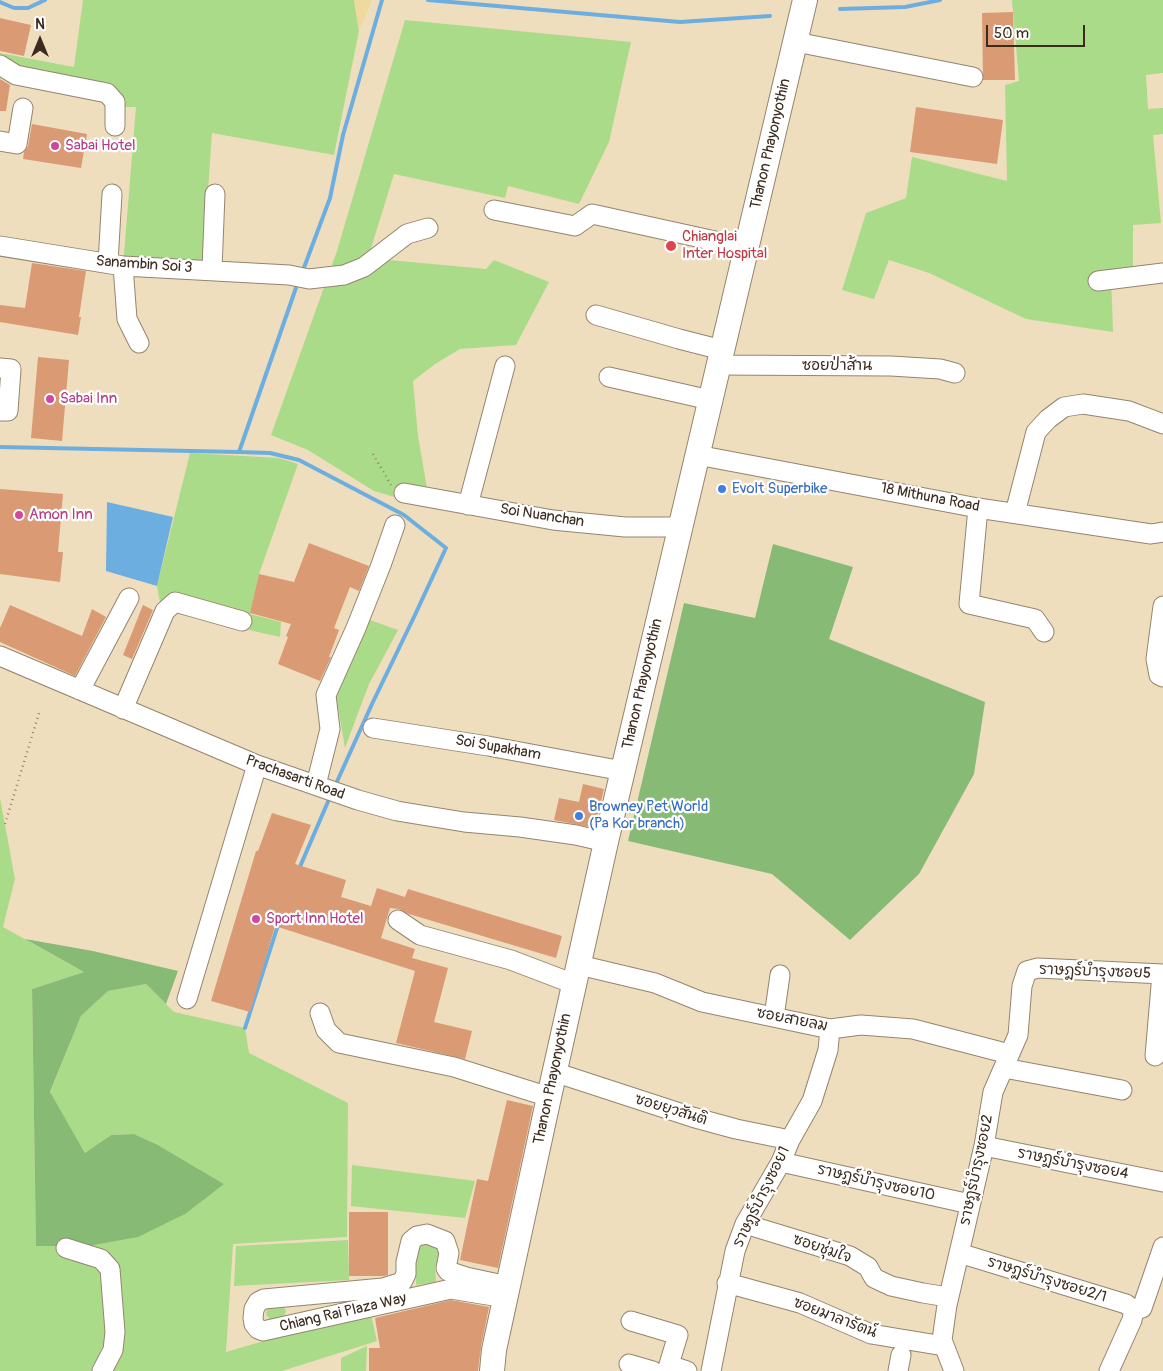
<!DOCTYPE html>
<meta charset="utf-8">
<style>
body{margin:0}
#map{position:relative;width:1163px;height:1371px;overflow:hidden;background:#efdebe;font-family:Pangolin,sans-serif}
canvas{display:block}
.north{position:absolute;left:15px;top:15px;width:50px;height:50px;-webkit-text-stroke:4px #fff;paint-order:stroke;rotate:0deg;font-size:14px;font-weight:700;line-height:20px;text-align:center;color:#3b2a1e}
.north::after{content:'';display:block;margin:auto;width:18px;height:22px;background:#3b2a1e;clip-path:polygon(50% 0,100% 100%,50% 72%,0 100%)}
.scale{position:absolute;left:986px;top:25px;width:99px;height:22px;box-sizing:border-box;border:2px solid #3b2a1e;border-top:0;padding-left:6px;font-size:15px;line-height:18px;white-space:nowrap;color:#3b2a1e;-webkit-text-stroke:4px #fff;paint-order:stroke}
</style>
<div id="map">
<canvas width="1163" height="1371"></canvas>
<div class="north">N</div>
<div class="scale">50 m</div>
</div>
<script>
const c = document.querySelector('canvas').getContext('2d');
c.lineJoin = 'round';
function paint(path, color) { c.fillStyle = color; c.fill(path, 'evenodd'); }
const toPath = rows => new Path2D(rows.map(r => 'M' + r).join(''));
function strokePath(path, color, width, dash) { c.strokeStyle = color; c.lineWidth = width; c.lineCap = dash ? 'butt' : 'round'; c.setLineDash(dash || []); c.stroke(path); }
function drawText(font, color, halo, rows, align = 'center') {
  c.font = font + ' Pangolin,"Playpen Sans Thai",sans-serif'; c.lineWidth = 4.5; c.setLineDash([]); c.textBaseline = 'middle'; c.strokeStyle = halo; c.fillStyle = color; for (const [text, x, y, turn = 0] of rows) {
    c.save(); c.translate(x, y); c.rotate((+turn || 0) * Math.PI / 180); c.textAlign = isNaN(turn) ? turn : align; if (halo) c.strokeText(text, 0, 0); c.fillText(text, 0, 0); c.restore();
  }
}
const green = toPath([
 [83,0,354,0,359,31,334,155,212,133,203,263,123,266,136,107,115,107,115,102,0,65,0,53,74,67],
 [1012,0,1163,0,1163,73,1146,75,1148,109,1163,108,1163,134,1153,135,1161,223,1133,225,1133,271,1111,272,1113,332,1026,319,929,273,889,260,874,299,842,290,866,213,906,198,912,157,1007,181,1005,85,1019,81],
 [405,20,631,42,609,142,579,204,508,186,505,198,394,174,368,258,486,269,494,260,549,282,516,345,460,349,435,364,413,381,418,436,427,488,415,503,374,491,308,450,271,435,337,251],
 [190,453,279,458,298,464,259,574,250,614,281,622,280,637,174,613,160,602,157,586],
 [367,619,398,630,369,684,345,748,335,689],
 [0,798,15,879,3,927,84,972,32,989,36,1246,224,1184,158,1145,134,1134,111,1135,85,1153,50,1093,81,1016,108,991,146,984,174,1012,245,1028,249,1053,348,1103,347,1237,233,1244,226,1352,370,1310,377,1341,282,1371,0,1371],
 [352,1165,475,1181,465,1218,351,1206],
 [348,1240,349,1280,234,1286,236,1246],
 [418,1242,436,1244,441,1256,435,1266,436,1282,416,1285,416,1266,411,1259],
 [283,1305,286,1311,284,1317,270,1320,266,1314,267,1308],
 [367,1346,366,1371,341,1371,341,1358]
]);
const forest = toPath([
 [773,544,853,567,829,639,985,702,974,774,919,874,850,940,772,874,628,841,684,603,755,618],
 [25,939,93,951,178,971,166,1004,146,984,108,991,81,1016,50,1092,85,1153,111,1135,134,1134,158,1145,224,1184,185,1214,138,1237,88,1246,36,1246,32,989,84,972]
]);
const sand = toPath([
 [354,0,372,0,359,31]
]);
const water = toPath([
 [107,502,173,517,157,586,106,571]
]);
const stream = toPath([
 [428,0,680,22,770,16],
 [0,2,14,8,28,8,45,0],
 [840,9,905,7,940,0],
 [302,273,330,198,343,135,382,0],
 [0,447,239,452,298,282],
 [239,452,270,453,299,460,404,515,446,548,414,617,372,704,335,786],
 [299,869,330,797],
 [245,1028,279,922]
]);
const building = toPath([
 [1013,12,1015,80,983,80,982,13],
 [0,18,31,25,24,56,0,51],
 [0,79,10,85,6,111,0,111],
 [916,107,1003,120,997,164,910,152],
 [32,124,87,134,81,168,23,159,24,152,28,146],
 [32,263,86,271,79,317,81,317,78,335,0,322,0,305,25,308],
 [38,357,69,360,62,441,31,438],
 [0,489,63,494,58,552,63,552,60,582,0,574],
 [309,543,369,566,359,591,350,587,334,628,339,630,329,657,331,657,320,681,278,664,288,637,286,636,291,624,250,613,259,574,294,582],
 [10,605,82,636,92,609,106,617,75,676,0,642,0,628],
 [143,605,153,610,132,659,123,655],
 [583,784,604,789,595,828,554,820,559,798,579,802],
 [272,813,311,825,295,864,346,880,341,897,371,906,377,888,405,897,408,889,562,936,556,958,409,914,399,909,390,908,381,938,415,949,412,958,448,968,434,1022,472,1031,465,1059,396,1043,415,971,275,926,250,1012,211,1001,256,851,258,851],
 [507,1100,533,1106,498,1268,460,1260,477,1179,488,1181],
 [349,1212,388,1212,388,1275,384,1276,349,1276],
 [451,1300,489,1307,481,1347,478,1371,369,1371,369,1348,380,1348,375,1318]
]);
const path = toPath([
 [373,454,391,485],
 [5,824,40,710]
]);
const minor = toPath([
 [796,42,973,77],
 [0,65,16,75,107,93,115,102,115,126],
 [0,141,17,144,23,108],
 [494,210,575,226,592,214,747,248],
 [0,246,123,266,289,275,309,279,344,275,364,267,407,234,428,228],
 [108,263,112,194],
 [123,266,127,319,139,343],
 [212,269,215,194],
 [1098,281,1163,273],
 [596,315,679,339,722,350],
 [718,365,891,366,940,369,955,373],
 [0,368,11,369,8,411,0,411],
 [609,377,710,400],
 [697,455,978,508,1151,534,1163,532],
 [404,493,553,520,625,527,680,527],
 [468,505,505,366],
 [978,508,969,604,1035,619,1044,632],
 [1015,513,1036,432,1048,419,1064,407,1083,404,1129,411,1163,424],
 [1163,606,1156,659,1159,675,1163,677],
 [0,656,257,765,358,800,397,811,464,822,520,827,576,835,606,842],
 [80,690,129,598],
 [123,709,165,611,175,602,242,621],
 [373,728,488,746,623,771],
 [316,785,330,729,326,695,356,628,381,565,395,525],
 [398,920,420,935,511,960,574,984],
 [579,965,655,983,702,1002,830,1029,861,1025,913,1029,1009,1054],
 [187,999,257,765],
 [320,1013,326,1030,339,1043,454,1067,549,1097],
 [774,1017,780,975],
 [1155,1056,1162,974],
 [1004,1068,1122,1090],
 [554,1072,692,1117,736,1129,790,1140],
 [984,1146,1163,1182],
 [781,1162,970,1204],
 [745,1224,850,1256,868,1267,874,1278,891,1286,923,1293,948,1297],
 [66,1248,101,1259,110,1269,115,1332,113,1350,102,1371],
 [959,1253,1126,1304,1134,1310],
 [727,1283,800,1303,871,1334,944,1346],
 [506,1298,451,1289,263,1331,258,1329,254,1324,253,1318,254,1309,258,1302,264,1299,383,1288,402,1282,406,1274,406,1262,411,1241,417,1236,427,1234,445,1241,449,1253,446,1268,448,1271,466,1277,508,1286],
 [631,1321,678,1335,667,1371],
 [629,1364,653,1371],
 [669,1365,687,1371],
 [711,1371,735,1251,745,1224,781,1162,790,1140,812,1101,828,1050,830,1029],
 [898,1371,901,1355],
 [954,1371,942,1340,947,1305,984,1146,993,1092,1018,1035,1022,986,1027,971,1038,968,1163,974],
 [1109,1371,1132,1320,1134,1310,1142,1308,1163,1247]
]);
const major = toPath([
 [492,1371,494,1350,549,1097,606,842,805,0]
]);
const markers = [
 [55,146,5,"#d1479c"],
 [671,246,6,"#e0444e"],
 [50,399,5,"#d1479c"],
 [722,489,5,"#3f7fe0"],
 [19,515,5,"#d1479c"],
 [579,816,5,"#3f7fe0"],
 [256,919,5,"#d1479c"]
];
const streetNames = [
 ["Thanon Phayonyothin",771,144,-77],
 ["Sanambin Soi 3",144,265,4],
 ["ซอยป่าส้าน",837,366],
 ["18 Mithuna Road",930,498,11],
 ["Soi Nuanchan",542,516,9],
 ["Thanon Phayonyothin",643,684,-77],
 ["Soi Supakham",498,748,10],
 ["Prachasarti Road",295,778,20],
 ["ราษฎร์บำรุงซอย5",1095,972,2],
 ["ซอยสายลม",792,1020,11],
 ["Thanon Phayonyothin",553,1079,-78],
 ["ซอยยุวสันติ",671,1110,17],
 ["ราษฎร์บำรุงซอย4",1073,1164,11],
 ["ราษฎร์บำรุงซอย2",977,1170,-78],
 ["ราษฎร์บำรุงซอย10",876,1183,13],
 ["ราษฎร์บำรุงซอย1",762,1197,-64],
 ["ซอยชุ่มใจ",822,1249,19],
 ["ราษฎร์บำรุงซอย2/1",1047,1280,17],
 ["Chiang Rai Plaza Way",343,1313,-13],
 ["ซอยมาลารัตน์",835,1318,21]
];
const hotelNames = [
 ["Sabai Hotel",65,146],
 ["Sabai Inn",60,399],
 ["Amon Inn",29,515],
 ["Sport Inn Hotel",266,919]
];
const healthNames = [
 ["Chianglai",682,237],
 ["Inter Hospital",682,254]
];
const shopNames = [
 ["Evolt Superbike",732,489],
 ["Browney Pet World",589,807],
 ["(Pa Kor branch)",589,824]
];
paint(green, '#aadb89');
paint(forest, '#87bb75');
paint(sand, '#eeda9e');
paint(water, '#6daee1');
strokePath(stream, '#6daee1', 4);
paint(building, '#da9a74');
strokePath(minor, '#95846e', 21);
strokePath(major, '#95846e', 26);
strokePath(path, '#95846e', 2.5, [1, 4]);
strokePath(minor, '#fff', 19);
strokePath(major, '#fff', 24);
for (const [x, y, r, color] of markers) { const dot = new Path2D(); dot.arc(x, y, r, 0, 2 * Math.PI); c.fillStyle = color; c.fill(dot); strokePath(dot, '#fff', 2); }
drawText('15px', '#3b2a1e', '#fff', streetNames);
drawText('15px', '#b23c85', '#fff', hotelNames, 'left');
drawText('15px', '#be3a42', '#fff', healthNames, 'left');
drawText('15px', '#366cbe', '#fff', shopNames, 'left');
</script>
